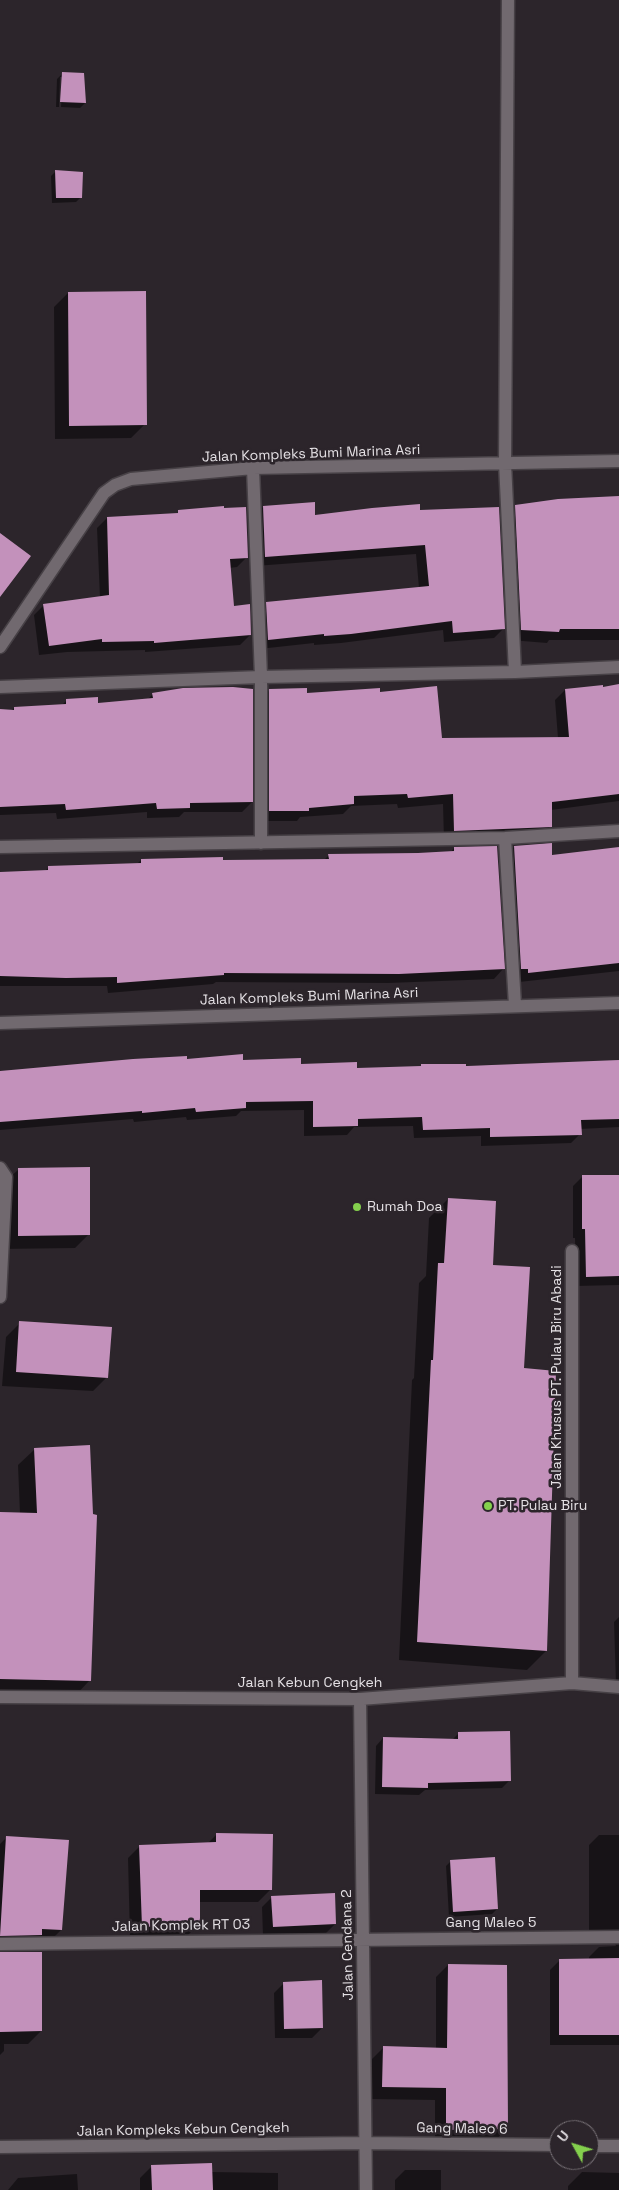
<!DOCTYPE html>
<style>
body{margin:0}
#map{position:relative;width:619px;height:2190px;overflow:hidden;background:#2c252b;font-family:"Space Grotesk",sans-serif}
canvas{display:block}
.north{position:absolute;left:549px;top:2120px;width:50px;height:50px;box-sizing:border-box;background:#2c252b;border:1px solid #767075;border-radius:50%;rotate:309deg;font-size:14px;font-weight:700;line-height:20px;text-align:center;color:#e4e0e4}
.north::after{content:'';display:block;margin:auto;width:18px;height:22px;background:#84d04d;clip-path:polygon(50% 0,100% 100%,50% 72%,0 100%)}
</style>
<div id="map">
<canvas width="619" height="2190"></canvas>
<div class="north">U</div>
</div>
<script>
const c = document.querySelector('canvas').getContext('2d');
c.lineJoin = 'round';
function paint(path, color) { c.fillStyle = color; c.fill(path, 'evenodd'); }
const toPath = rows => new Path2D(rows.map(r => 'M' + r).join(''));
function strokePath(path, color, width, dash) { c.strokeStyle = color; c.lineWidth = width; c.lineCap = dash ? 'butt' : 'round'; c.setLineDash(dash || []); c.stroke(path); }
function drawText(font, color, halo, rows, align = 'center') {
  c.font = font + ' "Space Grotesk",sans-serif'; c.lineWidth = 5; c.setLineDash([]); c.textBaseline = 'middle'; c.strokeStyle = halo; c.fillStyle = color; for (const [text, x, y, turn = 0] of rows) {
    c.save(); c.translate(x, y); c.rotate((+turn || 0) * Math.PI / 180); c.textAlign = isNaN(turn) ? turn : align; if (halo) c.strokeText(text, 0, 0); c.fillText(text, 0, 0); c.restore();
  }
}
const shadow = toPath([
 [62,74,85,103,80,108,61,107,63,77,60,77,59,107,56,107,57,79],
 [56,171,81,197,76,202,52,203,51,176],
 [68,293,145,424,131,438,55,439,54,307],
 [619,497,619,640,549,640,547,643,510,640,504,518,516,507],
 [263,507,314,517,419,511,504,628,494,638,444,642,443,630,341,643,314,645,314,643,259,649,257,613,267,604,419,588,416,554,255,566,254,516],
 [179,512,247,557,237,567,229,568,233,607,250,635,240,645,145,652,145,650,67,652,39,655,34,615,44,605,100,598,97,528,107,518,176,514],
 [619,686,619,801,551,810,551,826,540,837,444,841,443,804,398,808,397,804,351,806,343,814,300,817,297,821,259,821,259,700,270,690,306,694,379,694,441,740,558,738,555,700,565,690,602,689],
 [153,694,252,802,242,812,184,812,179,817,147,818,147,812,57,819,56,813,0,815,0,711,11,711,14,708,62,705,67,700,97,705,147,700],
 [514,847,551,856,619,849,619,971,519,982,504,857],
 [454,848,503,969,494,979,388,983,216,982,213,984,108,993,107,986,0,986,0,873,44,872,49,867,137,864,141,860,324,860,329,855,450,853],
 [186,1061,242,1061,355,1069,619,1061,619,1127,580,1129,580,1134,571,1143,481,1146,481,1136,414,1138,413,1126,354,1127,347,1135,304,1136,304,1110,241,1111,236,1116,187,1120,186,1117,134,1122,133,1119,0,1130,0,1072],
 [18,1170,89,1234,75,1248,0,1249,0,1186],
 [583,1176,619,1176,619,1285,576,1286,575,1238,573,1238,573,1186],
 [448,1199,491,1266,523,1369,546,1651,527,1670,399,1660,412,1380,414,1378,419,1283,426,1276,429,1218],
 [20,1323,107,1377,93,1391,2,1386,6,1337],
 [35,1449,90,1680,74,1697,0,1695,0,1513,20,1514,18,1465],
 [619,1617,619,1684,616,1684,614,1622],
 [458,1734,510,1780,502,1788,425,1790,419,1795,375,1794,376,1746,383,1738,452,1740],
 [216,1835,270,1890,258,1902,199,1902,199,1924,187,1936,130,1938,128,1858,140,1846,207,1844],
 [599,1835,619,1835,619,2045,550,2045,550,1970,560,1960,589,1960,589,1957,599,1947,616,1946,613,1939,589,1939,589,1845],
 [7,1837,61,1930,47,1944,0,1949,0,1844],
 [451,1861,497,1909,492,1914,449,1917,446,1866],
 [272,1897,335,1924,325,1934,263,1936,262,1907],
 [0,1953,41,2031,28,2044,4,2044,4,2051,0,2055],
 [448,1965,506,2129,495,2141,435,2141,435,2100,371,2099,372,2059,384,2047,436,2049,436,1977],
 [284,1983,322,2028,312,2038,275,2038,274,1993],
 [152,2166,211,2172,278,2173,278,2190,140,2190,140,2178],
 [405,2170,441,2170,441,2190,395,2190,395,2180],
 [582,2172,619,2173,619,2190,568,2190,568,2186],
 [77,2174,78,2190,8,2190,18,2178]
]);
const building = toPath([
 [62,72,84,73,86,103,60,102],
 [55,170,83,172,82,198,56,198],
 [146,291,147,425,69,426,68,292],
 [619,496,619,629,560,629,559,632,521,630,515,505,558,499],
 [315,502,315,515,372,508,420,504,420,510,499,507,505,629,453,633,452,621,351,634,324,636,324,634,268,640,266,602,429,586,425,545,265,557,263,506],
 [224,506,224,508,246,507,248,558,230,559,234,606,250,604,251,635,154,643,154,641,102,642,102,639,49,646,43,604,109,595,107,517,178,513,178,510],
 [0,533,31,556,0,597],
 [619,684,619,794,552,802,552,827,454,831,453,794,408,798,407,794,354,796,354,804,309,808,309,811,269,811,269,689,307,688,307,693,380,688,380,692,437,686,442,738,569,737,565,689,603,685,603,687],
 [233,687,253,689,253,802,190,803,190,808,157,809,156,803,66,810,65,804,0,807,0,709,14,710,14,707,66,704,66,699,98,697,98,703,153,698,152,693,183,688],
 [552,843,552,855,619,847,619,963,528,973,528,969,521,969,514,846],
 [497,846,505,969,399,974,224,973,224,975,117,983,117,977,66,978,0,976,0,872,48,870,48,866,141,863,141,859,223,857,223,860,329,859,328,854,418,853,454,851,454,847],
 [243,1054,243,1060,301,1058,301,1064,357,1062,357,1068,421,1066,421,1064,466,1064,466,1066,619,1060,619,1119,581,1120,582,1135,490,1137,490,1128,423,1130,422,1117,358,1119,358,1126,313,1127,313,1101,246,1102,246,1108,196,1112,195,1108,142,1113,142,1111,0,1122,0,1071,133,1059,187,1056,187,1059],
 [90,1167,90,1235,18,1236,18,1168],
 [582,1175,619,1175,619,1276,586,1277,585,1229,582,1229],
 [448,1198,496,1201,493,1265,530,1267,524,1368,556,1371,547,1651,417,1642,431,1360,433,1360,438,1263,444,1263],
 [19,1321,112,1327,108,1378,16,1372],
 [90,1445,93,1514,97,1515,91,1681,0,1679,0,1512,37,1513,34,1448],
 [510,1731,511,1781,428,1783,428,1788,382,1787,383,1737,458,1739,458,1732],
 [216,1833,273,1834,272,1890,200,1890,200,1925,142,1927,139,1845,216,1842],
 [6,1836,69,1840,62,1930,42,1929,42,1935,0,1936],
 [495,1857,498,1909,453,1912,450,1860],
 [335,1893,336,1924,273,1927,271,1896],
 [0,1952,42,1952,42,2031,0,2032],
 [619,1958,619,2035,559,2035,559,1959],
 [448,1964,507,1965,508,2129,446,2130,446,2088,382,2087,383,2046,447,2048],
 [322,1980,323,2028,284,2029,283,1982],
 [212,2163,213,2190,152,2190,151,2165]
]);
const street = toPath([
 [508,0,505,463,515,672],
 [253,468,261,677,261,843],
 [0,647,104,493,115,485,131,479,253,468,619,461],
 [0,687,261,677,515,672,619,667],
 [505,838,515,1005],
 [0,847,505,838,619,831],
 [0,1023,619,1003],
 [0,1168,6,1177,0,1297],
 [572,1251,572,1683],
 [0,1697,360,1699,572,1683,619,1687],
 [360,1699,366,2190],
 [0,1944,619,1937],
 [589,2146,619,2146],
 [0,2147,365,2143,559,2145]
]);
const markers = [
 [357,1207,5,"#84d04d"],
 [488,1506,5,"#84d04d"]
];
const streetNames = [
 ["Jalan Kompleks Bumi Marina Asri",311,454,-2],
 ["Jalan Kompleks Bumi Marina Asri",309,997,-2],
 ["Jalan Khusus PT. Pulau Biru Abadi",557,1377,-90],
 ["Jalan Kebun Cengkeh",310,1683],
 ["Gang Maleo 5",491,1923],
 ["Jalan Komplek RT 03",181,1926,-1],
 ["Jalan Cendana 2",348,1945,-91],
 ["Gang Maleo 6",462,2129,1],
 ["Jalan Kompleks Kebun Cengkeh",183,2130,-1]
];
const poiNames = [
 ["Rumah Doa",367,1207],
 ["PT. Pulau Biru",498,1506]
];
paint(shadow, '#0007');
paint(building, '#c391bb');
strokePath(street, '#474146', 15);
strokePath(street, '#71696f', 12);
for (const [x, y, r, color] of markers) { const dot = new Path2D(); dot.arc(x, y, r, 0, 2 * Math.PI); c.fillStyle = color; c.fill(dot); strokePath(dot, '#2c252b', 2); }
drawText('14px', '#e4e0e4', '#2c252b', streetNames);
drawText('14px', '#e4e0e4', '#2c252b', poiNames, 'left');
</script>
